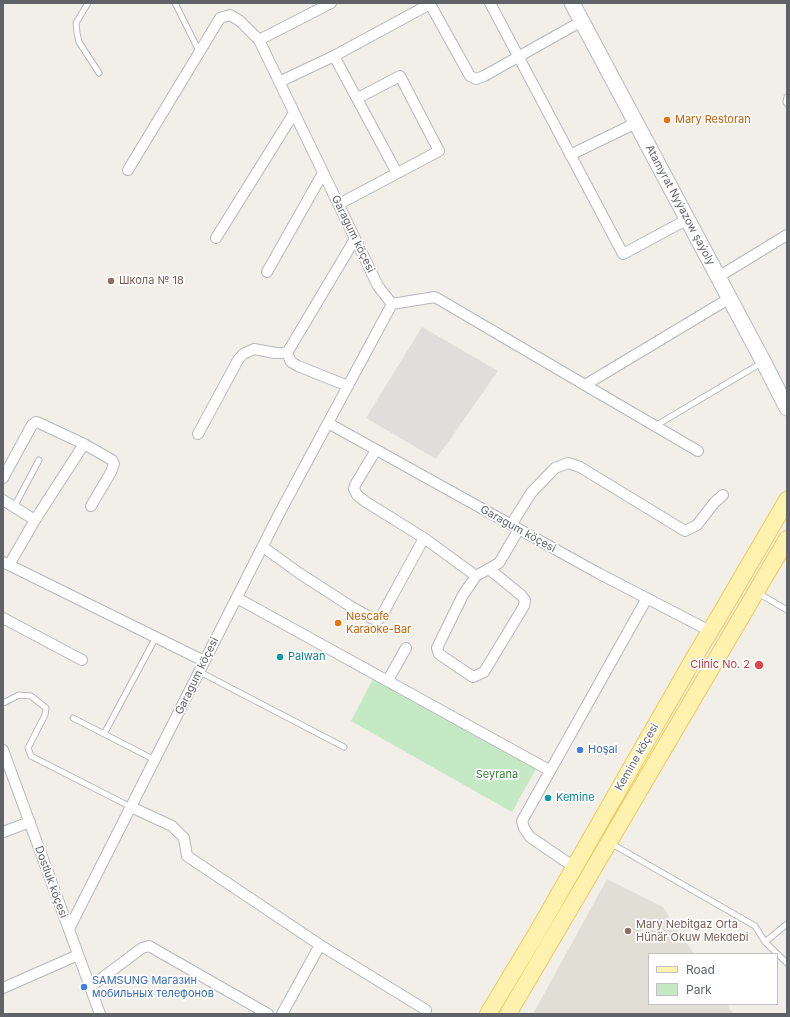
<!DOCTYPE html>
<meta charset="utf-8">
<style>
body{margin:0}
#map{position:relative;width:790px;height:1017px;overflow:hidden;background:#f1efe8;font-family:Inter,sans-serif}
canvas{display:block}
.frame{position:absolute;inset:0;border:4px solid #5f6368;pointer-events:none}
.legend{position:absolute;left:648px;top:953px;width:130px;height:52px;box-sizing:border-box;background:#fff;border:1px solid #bfc1c3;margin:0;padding:5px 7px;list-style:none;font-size:12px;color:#5f6368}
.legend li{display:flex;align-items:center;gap:8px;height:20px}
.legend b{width:20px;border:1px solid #bfc1c3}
</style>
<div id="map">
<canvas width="790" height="1017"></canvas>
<div class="frame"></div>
<ul class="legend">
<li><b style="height:5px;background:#fff2af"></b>Road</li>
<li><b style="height:11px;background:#c5e8c5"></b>Park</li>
</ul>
</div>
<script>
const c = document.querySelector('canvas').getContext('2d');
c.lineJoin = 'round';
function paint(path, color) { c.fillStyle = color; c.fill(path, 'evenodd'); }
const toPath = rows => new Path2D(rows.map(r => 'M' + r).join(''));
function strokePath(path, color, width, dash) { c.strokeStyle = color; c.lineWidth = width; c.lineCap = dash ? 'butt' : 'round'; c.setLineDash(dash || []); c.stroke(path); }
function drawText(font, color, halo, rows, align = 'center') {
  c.font = font + ' Inter,sans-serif'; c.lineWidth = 3.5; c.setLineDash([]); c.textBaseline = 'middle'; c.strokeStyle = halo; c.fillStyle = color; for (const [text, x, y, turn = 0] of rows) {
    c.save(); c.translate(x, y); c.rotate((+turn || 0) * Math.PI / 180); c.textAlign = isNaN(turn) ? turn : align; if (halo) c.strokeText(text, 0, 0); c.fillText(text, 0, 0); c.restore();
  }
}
const industrial = toPath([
 [422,327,498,371,436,459,366,418]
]);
const education = toPath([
 [607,879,663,907,694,954,649,954,649,1004,727,1004,733,1014,533,1014]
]);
const green = toPath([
 [373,679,536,769,512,812,351,721]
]);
const lane = toPath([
 [88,3,76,23,77,33,79,42,99,73],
 [175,3,199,51],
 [787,97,786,102,787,104],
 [655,426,763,362],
 [14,507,39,460],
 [758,593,787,610],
 [200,672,344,747],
 [3,703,19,695,31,696,46,708,45,715,28,748,31,756,131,807],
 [73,718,155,760],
 [104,734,156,637],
 [612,844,755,926,765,942,787,963],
 [765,942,787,924]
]);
const street = toPath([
 [490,3,623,254,688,219],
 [430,4,470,76,476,79,484,76,582,21],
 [259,40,331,3],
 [334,56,397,173],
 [279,82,334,56,430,4,430,3],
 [570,155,636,123],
 [339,204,439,151,400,76,358,98],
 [216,238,294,113],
 [267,272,323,173],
 [718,277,787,235],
 [392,304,435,297,585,385,730,298],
 [585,385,698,451],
 [348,386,298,366,291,362,287,353,355,239],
 [328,423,598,573,710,631],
 [198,434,238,360,243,354,254,349,275,353,287,353],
 [376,450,355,485,354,489,357,495,366,502,424,538,476,576],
 [3,478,32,425,36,422,39,423,84,444,112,460,114,464,111,472,91,506],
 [3,500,35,520],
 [511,525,531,493,555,468,568,463,580,467,685,531,697,525,714,503,723,495],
 [263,547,299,573,350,606,375,620,379,619,382,615,424,538],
 [3,562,204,661],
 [9,565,35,520,84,444],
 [489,569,521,595,525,600,524,606,484,672,473,677,439,654,437,648,463,595,476,576,499,563,519,529],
 [237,598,549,770],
 [3,618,82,660],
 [388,680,406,648],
 [3,750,100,1014],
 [131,807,172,826,184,838,187,856,320,945,426,1010],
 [3,832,30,822],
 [574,867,530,837,524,828,522,821,647,598],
 [69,929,280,512,392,304,378,286,259,40,240,21,230,15,220,18,128,170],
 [90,987,142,948,149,946,268,1014],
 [3,988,78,955],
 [282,1014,320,945]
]);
const secondary = toPath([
 [572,3,763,361,787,408]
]);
const primary = toPath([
 [488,1014,535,936,698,651,721,613,787,500],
 [508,1014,787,539]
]);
const markers = [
 [667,120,4,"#e8710a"],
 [111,281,4,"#8d6e63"],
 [338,623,4,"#e8710a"],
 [280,657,4,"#0f9aa8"],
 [759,665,5,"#e0444e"],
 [580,750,4,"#3f7fe0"],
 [548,798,4,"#0f9aa8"],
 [628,931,4,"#8d6e63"],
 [84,987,4,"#3f7fe0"]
];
const foodNames = [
 ["Mary Restoran",675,120],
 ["Nescafe",346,617],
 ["Karaoke-Bar",346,630]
];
const streetNames = [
 ["Atamyrat Nyýazow şaýoly",680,205,62],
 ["Garagum köçesi",353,234,64],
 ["Garagum köçesi",518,529,29],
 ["Garagum köçesi",197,676,-64],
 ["Kemine köçesi",637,757,-60],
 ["Dostluk köçesi",51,882,70]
];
const educationNames = [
 ["Школа № 18",119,281],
 ["Mary Nebitgaz Orta",636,925],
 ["Hünär Okuw Mekdebi",636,938]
];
const cultureNames = [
 ["Palwan",288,657],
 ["Kemine",556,798]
];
const healthNames = [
 ["Clinic No. 2",750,665]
];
const shopNames = [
 ["Hoşal",588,750],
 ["SAMSUNG Магазин",92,981],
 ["мобильных телефонов",92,994]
];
const parkNames = [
 ["Seyrana",497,775]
];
paint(industrial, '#e0deda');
paint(education, '#e1ded6');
paint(green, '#c5e8c5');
strokePath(lane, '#b5b8bc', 7);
strokePath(street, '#b5b8bc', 12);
strokePath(secondary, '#b6babf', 17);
strokePath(primary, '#f2c960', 18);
strokePath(lane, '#fff', 5);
strokePath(street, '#fff', 10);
strokePath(secondary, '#fff', 15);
strokePath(primary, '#fff2af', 16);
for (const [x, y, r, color] of markers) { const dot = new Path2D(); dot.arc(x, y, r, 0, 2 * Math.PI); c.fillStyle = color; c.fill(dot); strokePath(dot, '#fff', 1.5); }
drawText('11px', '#c56008', '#fff', foodNames, 'left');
drawText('11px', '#5f6368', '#fff', streetNames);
drawText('11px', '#785e54', '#fff', educationNames, 'left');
drawText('11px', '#0d838f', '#fff', cultureNames, 'left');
drawText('11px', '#be3a42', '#fff', healthNames, 'right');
drawText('11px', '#366cbe', '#fff', shopNames, 'left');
drawText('11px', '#348238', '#fff', parkNames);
</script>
